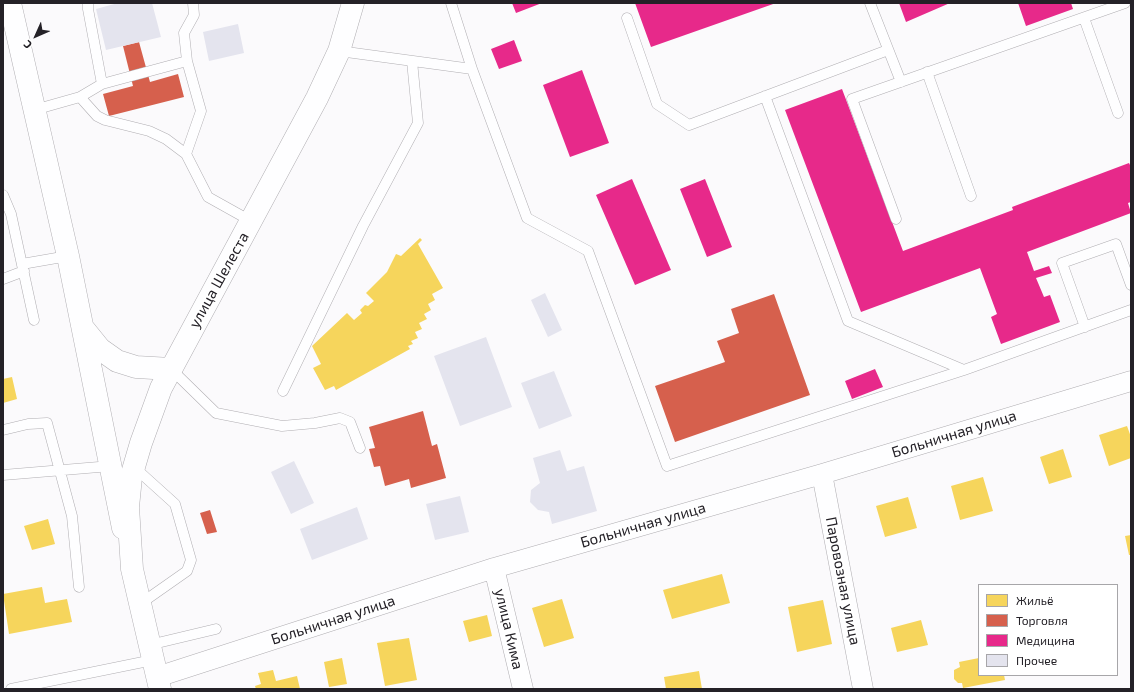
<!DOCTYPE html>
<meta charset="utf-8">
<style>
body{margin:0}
#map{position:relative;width:1134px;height:692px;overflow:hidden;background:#fbfafc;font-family:"Exo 2",sans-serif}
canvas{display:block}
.frame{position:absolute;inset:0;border:4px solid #242127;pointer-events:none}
.legend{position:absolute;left:978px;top:584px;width:140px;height:92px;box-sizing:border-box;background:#fff;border:1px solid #a7a6a9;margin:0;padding:5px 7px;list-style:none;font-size:12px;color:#242127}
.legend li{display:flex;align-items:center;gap:8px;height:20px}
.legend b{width:20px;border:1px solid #a7a6a9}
.north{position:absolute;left:16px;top:16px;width:40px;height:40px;-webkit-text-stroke:3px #fff;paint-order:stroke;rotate:225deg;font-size:11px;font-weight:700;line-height:16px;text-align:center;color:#242127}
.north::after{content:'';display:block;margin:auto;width:14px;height:18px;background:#242127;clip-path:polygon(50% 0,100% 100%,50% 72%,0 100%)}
</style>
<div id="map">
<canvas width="1134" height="692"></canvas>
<div class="frame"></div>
<ul class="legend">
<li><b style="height:11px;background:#f6d55c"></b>Жильё</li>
<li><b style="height:11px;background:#d6604d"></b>Торговля</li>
<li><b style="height:11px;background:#e7298a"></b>Медицина</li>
<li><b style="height:11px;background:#e4e4ee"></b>Прочее</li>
</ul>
<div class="north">С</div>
</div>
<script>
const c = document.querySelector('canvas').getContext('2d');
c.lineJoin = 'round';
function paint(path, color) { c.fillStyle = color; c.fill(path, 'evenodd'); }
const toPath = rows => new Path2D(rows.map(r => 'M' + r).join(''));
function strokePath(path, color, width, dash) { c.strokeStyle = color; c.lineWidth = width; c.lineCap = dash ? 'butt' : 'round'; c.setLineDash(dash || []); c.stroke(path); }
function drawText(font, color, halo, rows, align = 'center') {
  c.font = font + ' "Exo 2",sans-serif'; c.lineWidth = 4; c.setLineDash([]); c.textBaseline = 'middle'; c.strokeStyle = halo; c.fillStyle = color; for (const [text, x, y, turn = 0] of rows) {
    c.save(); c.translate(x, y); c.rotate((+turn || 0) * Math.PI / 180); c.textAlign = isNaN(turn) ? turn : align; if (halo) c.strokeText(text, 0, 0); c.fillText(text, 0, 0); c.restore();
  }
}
const homes = toPath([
 [420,238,422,240,418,244,443,288,432,294,435,300,428,304,431,310,424,314,427,319,419,323,422,329,415,332,418,338,411,341,413,344,408,346,410,349,336,390,334,386,325,390,313,368,321,364,312,346,347,313,354,320,362,313,360,310,365,305,368,306,374,301,366,293,387,272,396,254,401,256],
 [12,377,17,399,3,403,3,379],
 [1127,426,1131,437,1131,458,1109,466,1099,435],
 [1063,449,1072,477,1049,484,1040,457],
 [983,477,993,511,960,520,951,486],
 [908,497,917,528,885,537,876,506],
 [48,519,55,544,32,550,24,526],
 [1131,535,1131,555,1129,555,1125,536],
 [722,574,730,603,672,619,663,590],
 [42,587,45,603,67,599,72,622,9,634,3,594],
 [562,599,574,638,544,647,532,608],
 [823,600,832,644,797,652,788,607],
 [487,615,492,636,469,642,463,621],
 [921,620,928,645,897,652,891,628],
 [409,638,417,680,385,686,377,643],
 [342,658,347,684,329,687,324,662],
 [979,658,979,675,1004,675,1005,680,963,688,962,683,958,683,954,679,954,670,960,667,959,662],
 [273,670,276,681,297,676,300,689,256,689,255,686,261,684,258,673],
 [699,671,702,689,666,689,664,677]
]);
const shops = toPath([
 [139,42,150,82,178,74,184,97,109,116,103,94,133,86,123,46],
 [774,294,810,395,675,442,655,386,725,362,717,341,739,333,731,309],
 [423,411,432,446,437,444,446,478,411,488,409,479,385,486,380,466,374,467,369,449,375,448,369,427],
 [210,510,217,532,207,534,200,513]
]);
const health = toPath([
 [512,3,542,3,516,13],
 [635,3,776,3,651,47],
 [899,3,950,3,906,22],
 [1018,3,1071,3,1073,9,1026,26],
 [514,40,522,61,499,69,491,49],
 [582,70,609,143,570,157,543,85],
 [842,89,903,251,1013,210,1012,207,1129,163,1131,167,1131,202,1128,203,1131,213,1027,252,1034,271,1049,266,1052,273,1036,278,1044,297,1050,295,1060,322,1001,344,991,317,997,314,980,268,861,312,785,110],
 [632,179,671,270,635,285,596,195],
 [705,179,732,247,707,257,680,189],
 [875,369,883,387,852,399,845,381]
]);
const building = toPath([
 [118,3,152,3,161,37,106,50,96,9],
 [238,24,244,53,209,61,203,32],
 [545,293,562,330,548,337,531,300],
 [486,337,512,407,460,426,434,356],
 [554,371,572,416,539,429,521,383],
 [560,450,567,471,584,466,597,511,552,524,549,512,538,510,530,502,531,490,540,483,533,458],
 [294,461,314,503,291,514,271,472],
 [460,496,469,532,435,540,426,504],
 [357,507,368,539,312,560,300,529]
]);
const service = toPath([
 [88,3,88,9,102,84],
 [451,3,472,69],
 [870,3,901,82],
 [627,18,657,104,689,125,888,50],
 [1084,18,1118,113],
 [339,51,472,69,527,218,588,251,667,466,964,370],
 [187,61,184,33,194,15,193,3],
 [927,72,971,196],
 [765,96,848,321,964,370,1131,310],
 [80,97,97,116,105,120,149,131,166,139,186,154,208,197,251,221],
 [34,110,80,97,102,84,187,61,201,111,186,154],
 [3,195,11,214,34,320],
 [896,219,852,99,1125,3],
 [22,264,68,256],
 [3,279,24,271],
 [1085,327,1062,263,1116,244,1131,285],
 [171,369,216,413,282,426,315,423,340,418,350,422,360,448],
 [283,391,363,226,418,123,412,61],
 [3,430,28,424,47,423,72,516,79,587],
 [134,467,175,504,191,560,187,571,140,604],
 [3,475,111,466],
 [149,645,216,629],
 [11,689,153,660]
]);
const minor = toPath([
 [822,474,863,689],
 [494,568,523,689],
 [157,677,494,568,822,474,1131,381]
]);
const secondary = toPath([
 [10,3,68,256,123,528],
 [83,328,100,349,117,361,136,367,171,369]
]);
const primary = toPath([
 [160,689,132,569,128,507,131,477,141,443,161,388,317,98,339,51,353,3]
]);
const streetNames = [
 ["улица Шелеста",219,280,-61],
 ["Больничная улица",954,434,-17],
 ["Больничная улица",643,525,-16],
 ["Паровозная улица",843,581,79],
 ["Больничная улица",333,620,-18],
 ["улица Кима",509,629,77]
];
paint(homes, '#f6d55c');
paint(shops, '#d6604d');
paint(health, '#e7298a');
paint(building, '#e4e4ee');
strokePath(service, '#b0aeb2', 11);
strokePath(minor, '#b0aeb2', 21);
strokePath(secondary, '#b0aeb2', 23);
strokePath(primary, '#b0aeb2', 23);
strokePath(service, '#fefeff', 10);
strokePath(minor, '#fefeff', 20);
strokePath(secondary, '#fefeff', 22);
strokePath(primary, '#fefeff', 22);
drawText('15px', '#242127', '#fff', streetNames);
</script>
